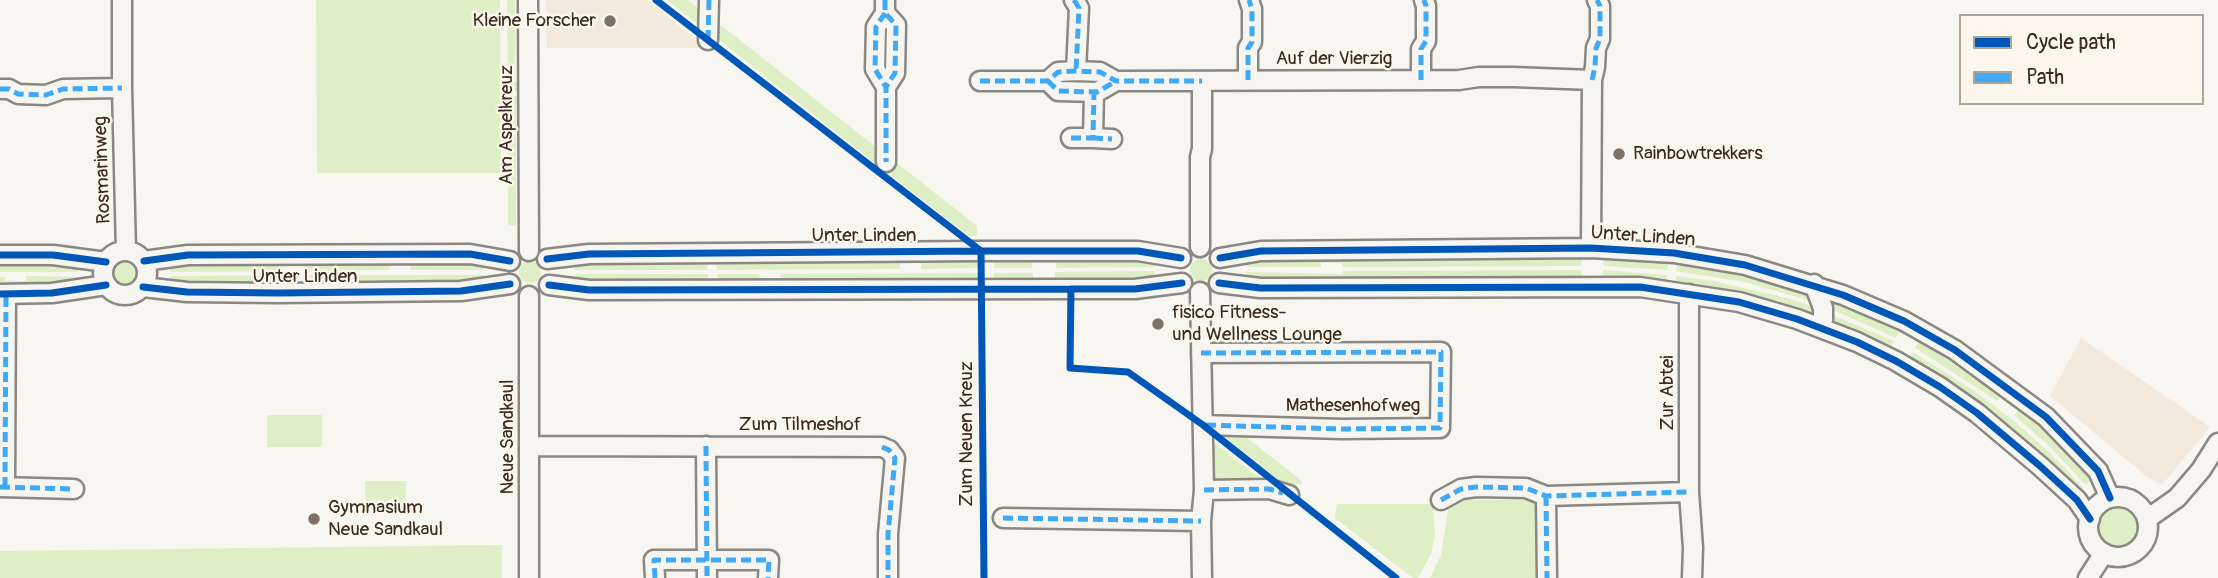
<!DOCTYPE html>
<style>
body{margin:0}
#map{position:relative;width:2218px;height:578px;overflow:hidden;background:#f8f6f0;font-family:Pangolin,sans-serif}
canvas{display:block}
.legend{position:absolute;left:1959px;top:14px;width:245px;height:91px;box-sizing:border-box;background:#fbf7ec;border:2px solid #aea59a;margin:0;padding:9px 12px;list-style:none;font-size:21px;color:#3b2a1e}
.legend li{display:flex;align-items:center;gap:14px;height:35px}
.legend b{width:35px;border:2px solid #aea59a}
</style>
<div id="map">
<canvas width="2218" height="578"></canvas>
<ul class="legend">
<li><b style="height:9px;background:#0057b8"></b>Cycle path</li>
<li><b style="height:9px;background:#3fa9f5"></b>Path</li>
</ul>
</div>
<script>
const c = document.querySelector('canvas').getContext('2d');
c.lineJoin = 'round';
function paint(path, color) { c.fillStyle = color; c.fill(path, 'evenodd'); }
const toPath = rows => new Path2D(rows.map(r => 'M' + r).join(''));
function strokePath(path, color, width, dash) { c.strokeStyle = color; c.lineWidth = width; c.lineCap = dash ? 'butt' : 'round'; c.setLineDash(dash || []); c.stroke(path); }
function drawText(font, color, halo, rows, align = 'center') {
  c.font = font + ' Pangolin,sans-serif'; c.lineWidth = 5; c.setLineDash([]); c.textBaseline = 'middle'; c.strokeStyle = halo; c.fillStyle = color; for (const [text, x, y, turn = 0] of rows) {
    c.save(); c.translate(x, y); c.rotate((+turn || 0) * Math.PI / 180); c.textAlign = isNaN(turn) ? turn : align; if (halo) c.strokeText(text, 0, 0); c.fillText(text, 0, 0); c.restore();
  }
}
const built = toPath([
 [546,0,647,0,700,42,700,48,547,48],
 [2081,338,2210,427,2162,485,2146,476,2050,396]
]);
const green = toPath([
 [316,0,500,0,501,173,317,173],
 [507,0,515,0,515,82,525,82,525,91,508,91],
 [667,0,688,0,703,12,704,29],
 [722,26,881,151,881,168,715,37,715,27],
 [508,96,525,96,525,104,516,104,516,226,508,225],
 [892,159,977,226,977,236,969,236,892,176],
 [1623,255,1669,258,1667,270,1604,266,1603,260,1582,259,1581,266,1343,267,1342,263,1321,263,1321,267,1247,267,1246,258],
 [978,256,978,268,921,269,921,263,900,263,900,269,717,270,716,258],
 [994,256,1157,259,1155,267,1056,268,1056,261,1033,262,1032,268,994,268],
 [708,258,707,270,575,270,574,261],
 [1678,259,1801,286,1818,303,1744,282,1676,271],
 '1190 270a11 11 0 1 1 22 0a11 11 0 1 1-22 0Z',
 [0,260,80,263,78,272,0,272],
 '519 272a11 11 0 1 1 22 0a11 11 0 1 1-22 0Z',
 [485,262,483,270,411,270,411,264,390,264,389,270,304,271,303,265,282,265,282,271,171,272,169,263],
 '113 274a11 11 0 1 1 22 0a11 11 0 1 1-22 0Z',
 [1581,270,1582,277,1603,277,1603,270,1667,275,1666,286,1246,281,1247,272,1342,274,1343,271],
 [1154,271,1157,282,993,285,994,273,1033,273,1033,279,1055,279,1055,272],
 [978,273,977,285,718,286,717,274,759,274,760,279,780,278,781,274],
 [576,274,708,274,708,286,574,284],
 [282,275,282,282,303,282,304,275,484,275,485,284,169,285,171,276],
 [26,276,79,277,80,285,0,289,0,277,5,277,5,281,26,281],
 [1676,276,1713,281,1787,298,1820,309,1819,318,1675,287],
 [1826,294,1907,330,1904,335,1899,332,1896,338,1829,308],
 [1830,314,1894,341,1891,347,1897,350,1894,355,1831,325],
 [1915,334,1942,350,2046,427,2095,478,2086,485,2051,448,2014,415,2018,410,2001,397,1997,401,1915,348,1918,342,1913,339],
 [1913,352,1973,390,2013,420,2049,452,2083,487,2076,495,1902,359,1905,354,1910,357],
 [267,415,322,415,322,447,267,447],
 [1221,434,1242,434,1302,481,1301,484,1284,484],
 [1211,440,1267,484,1218,484,1211,478],
 [365,481,406,481,406,512,366,512],
 [1455,500,1532,500,1537,503,1539,578,1430,578,1441,555,1449,504,1452,505],
 [1337,504,1433,504,1435,536,1431,554,1418,578,1413,578,1335,518],
 '2099 527a20 20 0 1 1 40 0a20 20 0 1 1-40 0Z',
 [502,545,502,578,0,578,0,551]
]);
const minor = toPath([
 [122,0,122,88,126,251],
 [528,0,529,251],
 [885,0,885,13,896,25,895,73,886,87,886,162],
 [1074,0,1079,8,1076,71],
 [885,13,876,27,875,69,886,87],
 [708,40,709,0],
 [1248,80,1248,48,1252,42,1252,9,1249,0],
 [1421,80,1421,49,1426,41,1426,6,1424,0],
 [980,81,1048,81,1058,72,1076,71,1100,72,1116,81,1459,80,1479,77,1513,77,1592,80],
 [1048,81,1058,91,1097,92,1116,81],
 [0,89,9,89,18,94,46,95,63,89,122,88],
 [1071,138,1093,138,1094,92],
 [1093,138,1112,139],
 [1200,247,1200,157,1202,149,1202,81],
 [1591,248,1592,80,1595,67,1596,48,1600,39,1600,6,1597,0],
 '103 273a22 22 0 1 1 44 0a22 22 0 1 1-44 0Z',
 [0,255,53,255,106,262],
 [1220,258,1261,251,1591,248,1674,253,1745,265,1843,295,1904,321,1955,350,2046,417,2098,471,2110,498],
 [547,259,589,254,981,251,1138,251,1181,258],
 [144,261,188,255,470,254,510,261],
 [1219,283,1260,288,1640,287,1739,302,1797,319,1857,342,1896,361,1940,387,1977,413,2040,466,2077,500,2090,519],
 [1814,284,1823,308,1823,320,1818,327],
 [549,285,589,290,1071,289,1135,289,1182,283],
 [143,287,187,292,278,293,461,291,510,284],
 [1200,292,1204,490,1201,521,1202,578],
 [0,294,52,293,106,285],
 [1689,294,1689,492,1693,548,1692,578],
 [1201,353,1441,352,1440,428,1342,429,1203,425],
 [529,446,882,447,889,450,895,458,888,534,888,578],
 [706,446,707,578],
 [0,487,74,489],
 [5,487,6,294],
 [1204,490,1269,489,1289,495],
 [1546,496,1547,578],
 '2088 527a30 30 0 1 1 60 0a30 30 0 1 1-60 0Z',
 [1441,500,1461,489,1476,487,1526,488,1546,496,1689,492],
 [1003,518,1201,521],
 [2147,519,2177,498,2201,470,2218,443],
 [529,578,529,296],
 [655,578,654,560,769,560,768,578],
 [2088,578,2104,553]
]);
const quiet = toPath([
 [885,0,885,13,896,25,895,73,886,87,886,162],
 [1074,0,1079,8,1076,71],
 [885,13,876,27,875,69,886,87],
 [708,40,709,0],
 [1248,80,1248,48,1252,42,1252,9,1249,0],
 [1421,80,1421,49,1426,41,1426,6,1424,0],
 [1592,80,1595,67,1596,48,1600,39,1600,6,1597,0],
 [980,81,1048,81,1058,72,1076,71,1100,72,1116,81,1202,81],
 [1048,81,1058,91,1097,92,1116,81],
 [0,89,9,89,18,94,46,95,63,89,122,88],
 [1071,138,1093,138,1094,92],
 [1093,138,1112,139],
 [1201,353,1441,352,1440,428,1342,429,1206,425],
 [706,446,707,578],
 [882,447,889,450,895,458,888,534,888,578],
 [0,487,74,489],
 [5,487,6,294],
 [1204,490,1269,489,1283,493],
 [1546,496,1547,578],
 [1441,500,1461,489,1476,487,1526,488,1546,496,1689,492],
 [1003,518,1201,521],
 [655,578,654,560,769,560,768,578]
]);
const cycleway = toPath([
 [656,0,981,251],
 [981,251,984,578],
 [0,255,53,255,106,262],
 [1220,258,1261,251,1591,248,1674,253,1745,265,1843,295,1904,321,1955,350,2046,417,2098,471,2110,498],
 [547,259,589,254,981,251,1138,251,1181,258],
 [144,261,188,255,470,254,510,261],
 [1219,283,1260,288,1640,287,1739,302,1797,319,1857,342,1896,361,1940,387,1977,413,2040,466,2077,500,2090,519],
 [549,285,589,290,1071,289,1135,289,1182,283],
 [143,287,187,292,278,293,461,291,510,284],
 [1071,289,1070,368,1128,372,1203,425,1396,578],
 [0,294,52,293,106,285]
]);
const markers = [
 [610,21,7,"#7d7168"],
 [1619,154,7,"#7d7168"],
 [1158,324,7,"#7d7168"],
 [314,519,7,"#7d7168"]
];
const poiNames = [
 ["Kleine Forscher",596,21,"right"],
 ["Rainbowtrekkers",1633,154],
 ["fisico Fitness-",1172,313],
 ["und Wellness Lounge",1172,335],
 ["Gymnasium",328,508],
 ["Neue Sandkaul",328,530]
];
const streetNames = [
 ["Auf der Vierzig",1334,59],
 ["Am Aspelkreuz",507,125,-90],
 ["Rosmarinweg",103,170,-92],
 ["Unter Linden",864,236],
 ["Unter Linden",1643,237,4],
 ["Unter Linden",305,277],
 ["Zur Abtei",1668,393,-90],
 ["Mathesenhofweg",1353,406],
 ["Zum Tilmeshof",800,425],
 ["Zum Neuen Kreuz",967,434,-90],
 ["Neue Sandkaul",508,437,-90]
];
paint(built, '#f4e9dd');
paint(green, '#dfefc5');
strokePath(minor, '#8b8781', 23);
strokePath(minor, '#f6f5f1', 18);
strokePath(quiet, '#3fa9f5', 5, [10, 5]);
strokePath(cycleway, '#0057b8', 7);
for (const [x, y, r, color] of markers) { const dot = new Path2D(); dot.arc(x, y, r, 0, 2 * Math.PI); c.fillStyle = color; c.fill(dot); strokePath(dot, '#fbf7ec', 2.5); }
drawText('19px', '#3b2a1e', '#fbf7ec', poiNames, 'left');
drawText('19px', '#3b2a1e', '#fbf7ec', streetNames);
</script>
